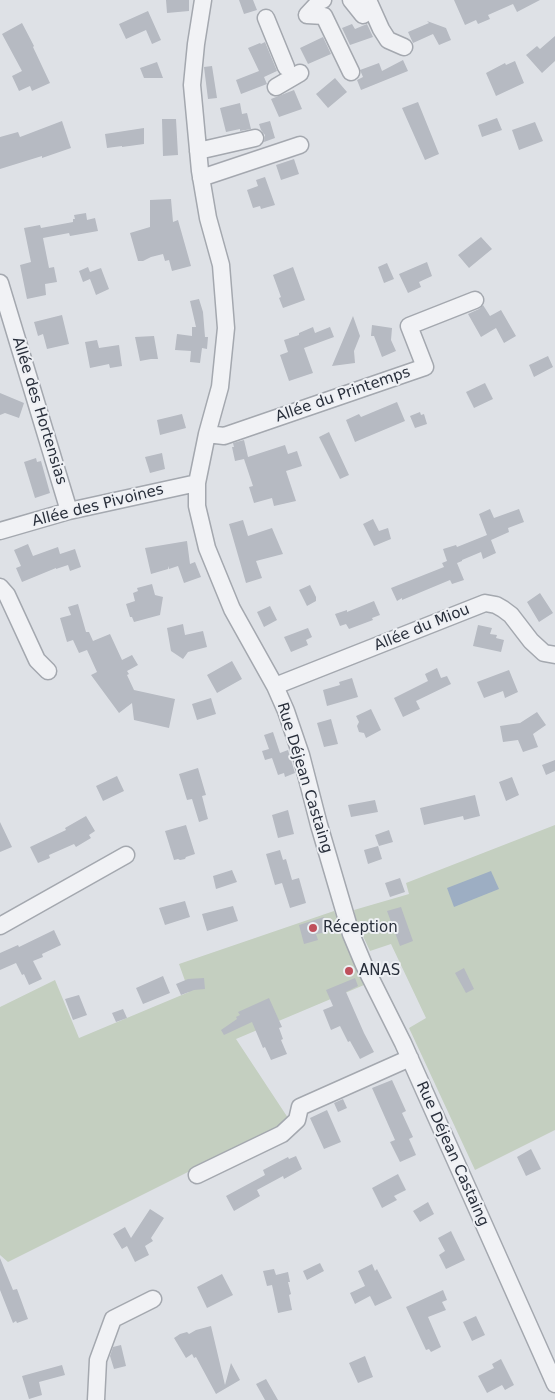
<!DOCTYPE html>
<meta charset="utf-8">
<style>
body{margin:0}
canvas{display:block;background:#dee1e6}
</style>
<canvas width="555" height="1400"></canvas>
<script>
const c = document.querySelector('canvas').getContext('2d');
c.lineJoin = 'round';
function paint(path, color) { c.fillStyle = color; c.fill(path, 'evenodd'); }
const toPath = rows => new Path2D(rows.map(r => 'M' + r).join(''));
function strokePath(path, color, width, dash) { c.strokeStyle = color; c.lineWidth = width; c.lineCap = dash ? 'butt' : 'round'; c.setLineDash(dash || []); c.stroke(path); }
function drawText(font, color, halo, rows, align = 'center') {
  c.font = font + ' "DejaVu Sans",sans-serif'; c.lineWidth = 4; c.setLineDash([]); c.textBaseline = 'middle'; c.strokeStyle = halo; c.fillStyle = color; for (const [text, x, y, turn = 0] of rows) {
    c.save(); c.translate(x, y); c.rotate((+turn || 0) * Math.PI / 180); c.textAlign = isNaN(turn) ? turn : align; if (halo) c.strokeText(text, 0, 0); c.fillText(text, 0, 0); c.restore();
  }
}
const green = toPath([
 [555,825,555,1130,475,1170,409,1028,426,1018,391,944,370,951,356,921,354,910,409,894,406,883],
 [334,911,364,985,236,1039,290,1121,8,1262,0,1255,0,1007,55,980,79,1038,189,992,179,964]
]);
const water = toPath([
 [491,871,499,889,454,907,447,888]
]);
const building = toPath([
 [166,0,189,0,189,11,167,13],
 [239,0,253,0,257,10,244,14],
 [454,0,540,0,517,12,513,4,488,15,490,19,478,24,476,20,465,25],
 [148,11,161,40,152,44,146,30,126,39,119,24],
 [427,21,446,28,451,40,439,45,433,34,413,43,408,32,429,23],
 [22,23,34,46,33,47,50,83,32,91,30,86,19,91,12,76,22,71,2,34],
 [352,24,355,29,367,24,373,37,350,45,342,28],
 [555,36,555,61,542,73,526,55,537,46,540,49],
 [323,37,331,54,308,64,300,48],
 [265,42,277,71,264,77,267,84,241,94,236,80,259,71,248,48,260,43,261,44],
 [403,60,408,71,361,90,357,80,363,77,360,70,379,63,382,71],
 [515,61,524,83,496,96,486,73,505,63,506,65],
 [157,62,163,78,144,78,140,68],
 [212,66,217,98,208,99,204,67],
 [335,78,347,92,328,108,316,94],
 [294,90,302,109,279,117,271,99],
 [418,102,439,154,425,160,402,108],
 [240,103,242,114,247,113,251,129,240,131,240,129,226,132,220,108],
 [497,118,502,130,482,137,478,125],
 [162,119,176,119,178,155,163,156],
 [62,121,71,148,42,158,42,156,0,169,0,137,18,132,20,137],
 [270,121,275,138,264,142,265,135,261,130,259,124],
 [535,122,543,141,519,150,512,130],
 [144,128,144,144,122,147,122,146,107,148,105,134],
 [294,159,299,174,281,180,276,165],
 [265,177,275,205,261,209,260,206,253,208,247,190,258,186,256,180],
 [171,199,173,222,178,220,191,266,172,271,169,260,165,261,163,254,151,257,143,261,138,261,130,233,150,227,150,200],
 [86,213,87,220,95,218,98,231,70,236,69,233,43,238,49,268,54,267,57,282,45,284,46,295,27,299,20,265,31,262,24,228,40,225,41,228,73,222,73,219,75,219,74,215],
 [481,237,492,249,469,268,458,255],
 [427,262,432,276,419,282,421,287,408,293,399,274],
 [387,263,394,279,384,283,378,267],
 [88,267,90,272,101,268,109,289,96,295,90,279,83,282,79,271],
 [293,267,305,300,283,308,279,298,281,297,273,275],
 [199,299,203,312,205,337,208,337,207,349,202,348,200,363,190,362,191,351,175,350,177,334,192,336,192,327,196,327,190,301],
 [483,305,490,316,501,310,516,336,504,343,496,328,481,337,468,314,479,309],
 [62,315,69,344,47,349,43,334,38,336,34,322],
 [353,316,360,336,354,351,355,363,332,366],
 [372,325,392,328,391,340,396,351,382,357,374,336,371,336],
 [313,327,315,333,330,327,334,337,304,348,313,373,289,381,280,355,288,352,284,340,299,335,299,333],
 [154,336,158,359,151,359,140,361,135,337],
 [97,340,99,348,119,345,122,366,110,368,109,364,90,368,85,342],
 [548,356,553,367,534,377,529,365],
 [485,383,493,399,474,408,466,392],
 [0,393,24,403,19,418,5,413,0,415],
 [397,402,405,421,355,442,346,420,359,414,361,417],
 [420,412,421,415,424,414,427,424,415,428,410,416],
 [182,414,186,428,160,435,157,420],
 [329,432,349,475,340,479,319,437],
 [244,440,248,457,285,445,288,454,297,451,302,466,286,471,296,501,274,506,272,498,254,503,249,487,253,486,244,459,235,461,232,447,234,447,233,443],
 [162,453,165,469,150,473,145,457],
 [36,458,37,462,41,461,50,493,35,498,24,462],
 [490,509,494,518,519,509,524,522,508,528,509,532,491,540,496,553,483,559,481,552,462,560,462,561,457,563,464,580,452,584,450,580,402,600,402,598,397,601,391,588,444,567,442,563,447,561,443,549,456,545,457,547,487,535,479,514],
 [373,519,379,531,388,528,391,539,374,546,363,524],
 [243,520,248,536,272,528,283,554,256,561,262,578,246,583,229,524],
 [187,541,190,564,195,562,201,577,184,583,178,566,169,569,169,566,168,569,151,574,145,548],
 [28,544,33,556,58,547,60,554,75,549,81,567,70,571,68,565,56,569,56,568,22,582,16,568,21,566,14,550],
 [152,584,155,595,163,597,160,615,134,622,132,617,130,617,126,604,135,601,133,593,138,591,137,588],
 [310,585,316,597,316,601,307,606,299,590],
 [540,593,553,613,539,622,527,602],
 [374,601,380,615,372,618,373,620,349,629,346,624,340,626,335,614,347,610,347,612],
 [78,604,86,632,89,632,93,641,110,634,122,660,132,655,138,665,127,671,129,674,127,675,134,690,175,699,169,728,134,720,132,703,119,713,91,675,97,672,87,650,79,653,73,640,67,642,60,618,71,615,68,607],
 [270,606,277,620,264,627,257,612],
 [183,624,185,635,203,631,207,647,188,652,183,659,171,651,167,628],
 [478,625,492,628,490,634,497,635,496,638,504,640,501,652,473,646],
 [308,628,312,637,306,640,308,645,291,652,284,637],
 [232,661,242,679,217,693,207,675],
 [437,668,441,678,447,676,451,684,416,701,420,709,403,717,394,698,428,681,425,674],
 [509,670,518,692,505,698,503,691,484,698,477,682],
 [352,678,358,697,327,706,323,690,340,685,339,682],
 [211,698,216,714,197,720,192,704],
 [371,709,381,730,366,738,364,733,359,732,357,726,359,722,356,716],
 [537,712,546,725,533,734,538,747,523,752,518,740,503,742,500,726,520,723],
 [331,719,338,744,324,747,317,723],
 [273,732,280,753,288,750,295,773,285,777,284,773,278,775,272,758,265,760,262,751,269,749,264,735],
 [555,760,555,771,546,775,542,765],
 [198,768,206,795,202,796,208,819,199,822,192,799,187,800,179,774],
 [117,776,124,791,103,801,96,786],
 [512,777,519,795,506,801,499,782],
 [475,795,480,816,464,820,463,816,424,825,420,808],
 [375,800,378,812,351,817,348,805],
 [288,810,294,834,278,838,272,815],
 [86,816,95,831,89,835,91,838,76,847,74,844,49,855,50,858,38,863,30,847,66,830,65,828],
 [0,822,12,847,0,852],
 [186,825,195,854,186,857,185,859,180,860,178,859,174,860,165,831],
 [389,830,393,842,379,846,375,835],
 [378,846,382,859,368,864,364,850],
 [280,850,283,860,286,859,292,880,299,878,306,903,290,908,282,883,275,885,266,854],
 [232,870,237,882,216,889,213,876],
 [400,878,405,892,390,897,385,883],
 [185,901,190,917,165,925,159,908],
 [233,906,238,921,207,931,202,914],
 [401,907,413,941,400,946,387,911],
 [324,917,328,932,316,934,318,940,304,944,299,925],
 [54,930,61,945,42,954,43,957,33,961,42,979,29,985,24,974,22,975,16,963,0,970,0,953,18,945,19,947],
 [464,968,474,989,466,993,455,973],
 [163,976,170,993,143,1004,136,988],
 [204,978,205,989,194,990,181,995,176,984,188,979],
 [355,978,358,986,346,992,364,1033,374,1052,360,1059,350,1041,348,1042,340,1026,331,1030,323,1010,333,1006,326,990],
 [79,995,87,1015,73,1020,65,999],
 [269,998,282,1027,279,1028,283,1039,281,1040,287,1054,271,1060,265,1047,263,1048,252,1022,224,1035,221,1030,237,1019,236,1017,240,1015,238,1012],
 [123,1009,127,1018,116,1022,112,1013],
 [392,1080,406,1111,402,1113,413,1137,409,1139,416,1155,400,1162,390,1142,395,1140,372,1088],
 [343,1099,347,1108,338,1112,334,1103],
 [327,1110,341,1142,324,1149,310,1118],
 [531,1149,541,1169,526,1176,517,1157],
 [296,1156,302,1169,284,1179,283,1176,257,1190,260,1196,234,1211,226,1196,265,1175,263,1170,288,1157,289,1159],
 [398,1174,406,1190,394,1196,397,1200,382,1208,372,1188],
 [428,1202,434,1214,420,1222,413,1211],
 [150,1209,164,1218,151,1238,153,1241,145,1246,149,1255,135,1262,127,1246,122,1249,113,1234,125,1227,131,1238],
 [451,1231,465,1260,446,1269,439,1255,445,1251,438,1238],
 [0,1258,13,1290,17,1289,28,1319,17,1323,16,1321,13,1323,0,1290],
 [320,1263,324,1271,307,1280,303,1271],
 [372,1264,375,1271,377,1269,392,1298,375,1306,370,1296,355,1304,350,1293,365,1286,358,1271],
 [274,1269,276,1275,288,1272,290,1282,288,1282,291,1294,289,1295,292,1310,278,1313,272,1285,267,1286,263,1271],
 [222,1274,233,1295,207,1308,197,1287],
 [443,1290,447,1300,442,1302,446,1310,428,1317,441,1347,431,1352,429,1349,426,1350,406,1307],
 [476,1316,485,1335,472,1341,463,1322],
 [211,1326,225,1385,231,1363,240,1380,216,1394,196,1357,194,1358,192,1354,186,1358,174,1338,180,1334,187,1332,189,1334,196,1330],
 [121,1345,126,1366,114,1369,110,1356,113,1347],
 [365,1356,373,1377,358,1383,349,1363],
 [501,1359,514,1385,505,1390,502,1385,487,1393,478,1376,494,1368,492,1364],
 [62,1365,65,1375,39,1382,42,1395,29,1399,22,1376],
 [266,1379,278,1400,265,1400,256,1384]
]);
const minor = toPath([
 [203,0,196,44,192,85,200,171,208,218,221,265,226,328,220,387,207,434,197,483,197,506,207,548,232,609,275,686,286,711,301,755,319,825,351,934,364,965,403,1043,555,1384],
 [351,0,363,15],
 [368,0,381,29,388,40,404,47],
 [307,15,324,16,351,72],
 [307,15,320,1,323,0],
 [266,18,286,67],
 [276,87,300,73],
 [198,151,255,138],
 [201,178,300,145],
 [0,283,69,511],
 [207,434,224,436,425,367,409,326,475,300],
 [0,531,69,511,197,483],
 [0,587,7,595,37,660,48,671],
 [275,686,485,603,496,605,503,609,511,615,531,641,544,653,555,655],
 [0,926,126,855],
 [197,1175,282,1134,297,1120,300,1107,410,1058],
 [96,1400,98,1360,113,1319,153,1299]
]);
const markers = [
 [313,928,5,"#bf505c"],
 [349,971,5,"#bf505c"]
];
const streetNames = [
 ["Allée du Printemps",343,395,-19],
 ["Allée des Hortensias",39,411,73],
 ["Allée des Pivoines",98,506,-14],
 ["Allée du Miou",422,628,-22],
 ["Rue Déjean Castaing",304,778,73],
 ["Rue Déjean Castaing",452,1154,66]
];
const poiNames = [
 ["Réception",323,928],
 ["ANAS",359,971]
];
paint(green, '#c4cfc0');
paint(water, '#9daec3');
paint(building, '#b6bac2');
strokePath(minor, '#a4a8af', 19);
strokePath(minor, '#f1f2f5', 16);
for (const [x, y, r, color] of markers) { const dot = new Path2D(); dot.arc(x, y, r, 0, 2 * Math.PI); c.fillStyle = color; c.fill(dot); strokePath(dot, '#eef0f4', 2); }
drawText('15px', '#292f3b', '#eef0f4', streetNames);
drawText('15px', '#292f3b', '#eef0f4', poiNames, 'left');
</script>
